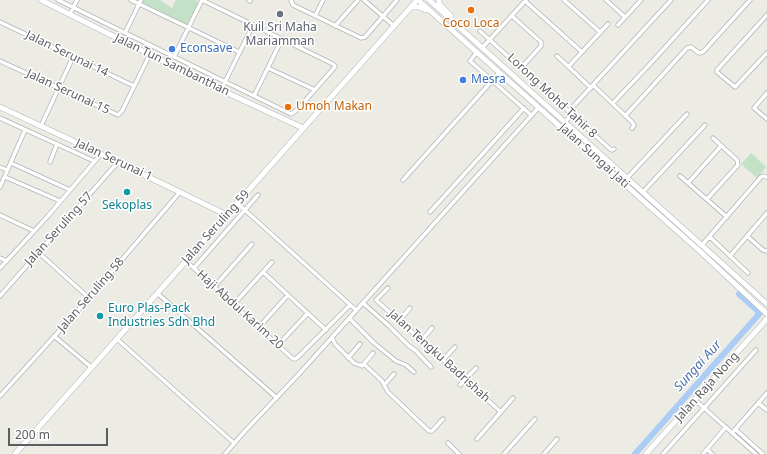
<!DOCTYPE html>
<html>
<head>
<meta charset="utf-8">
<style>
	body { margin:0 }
	#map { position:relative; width:767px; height:454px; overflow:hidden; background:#ecebe4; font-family:"Noto Sans",sans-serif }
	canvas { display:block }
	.scale { position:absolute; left:8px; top:428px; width:100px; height:18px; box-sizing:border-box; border:2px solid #5c5e62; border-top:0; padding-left:5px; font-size:12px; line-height:14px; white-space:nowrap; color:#5c5e62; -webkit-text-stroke:3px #fff; paint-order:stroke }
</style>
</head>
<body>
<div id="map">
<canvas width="767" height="454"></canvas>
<div class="scale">200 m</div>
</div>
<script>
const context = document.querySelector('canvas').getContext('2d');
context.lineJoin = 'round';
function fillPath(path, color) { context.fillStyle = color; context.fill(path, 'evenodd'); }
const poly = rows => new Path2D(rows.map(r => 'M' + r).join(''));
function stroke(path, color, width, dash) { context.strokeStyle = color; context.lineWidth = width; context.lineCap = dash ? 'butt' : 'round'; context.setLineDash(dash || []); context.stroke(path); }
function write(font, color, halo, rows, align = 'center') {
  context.font = font + ' "Noto Sans",sans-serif'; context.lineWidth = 3; context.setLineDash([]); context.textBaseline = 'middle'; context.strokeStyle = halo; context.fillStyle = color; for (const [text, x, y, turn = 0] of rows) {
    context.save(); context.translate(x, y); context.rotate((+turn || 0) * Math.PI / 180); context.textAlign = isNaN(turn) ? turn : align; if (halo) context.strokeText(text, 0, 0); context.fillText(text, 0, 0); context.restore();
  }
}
const green = poly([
	[142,0,160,0,172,8,176,0,195,0,199,2,188,25,141,2],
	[751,153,766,167,757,178,741,164]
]);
const river = poly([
	[635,454,760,313,739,294]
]);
const street = poly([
	[58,0,291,114,297,110,334,68,335,66,333,64,202,0],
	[131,0,239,52],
	[249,0,250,1],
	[291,0,293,5,361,38,365,37,397,0],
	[364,0,394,26],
	[564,0,600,32],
	[606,0,625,17],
	[525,1,582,52],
	[70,14,77,0],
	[767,15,717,70,717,72,735,87,767,53],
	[315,16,323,0],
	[512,16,541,42,541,46,521,68],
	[0,22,134,86],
	[618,25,641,0],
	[335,26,358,0],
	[480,31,609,148,612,150,614,149],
	[125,33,141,0],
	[482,48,526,0],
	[477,52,470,61,531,115],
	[557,56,591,88],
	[174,57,202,0],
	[0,61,118,115,122,111,150,54],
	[569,66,608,24],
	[268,68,315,90],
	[593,85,632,122,634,125,632,128],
	[221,90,253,25],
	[767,93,754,108,767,119],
	[254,96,282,39],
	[613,103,651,63,708,0],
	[569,111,671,0],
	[626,115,687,48,691,47,699,53,703,52,750,0],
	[0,118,94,161],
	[565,122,572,114],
	[41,126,73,57],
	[50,162,57,144],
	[11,163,70,190],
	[0,167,7,170],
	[680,176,727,217],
	[5,177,60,201],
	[627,178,687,114],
	[403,180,500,72],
	[688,183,721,146],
	[0,187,25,130],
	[643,192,705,125],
	[707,199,738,165,737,160,713,138],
	[237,203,356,310],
	[430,212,524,108],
	[0,215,34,231],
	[747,236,763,250,767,251],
	[710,237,748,273],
	[702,245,761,177,763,176,766,177],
	[38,252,89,298],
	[730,256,767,213],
	[0,258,7,261],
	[186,261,292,358,295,359,298,357,350,305],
	[0,268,48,216,101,154],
	[194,268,258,195],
	[263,272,326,330],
	[214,287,252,244],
	[388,288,376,300,501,412],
	[157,293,277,398],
	[0,296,118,162],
	[363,303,388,325,408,345,416,351,431,367],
	[234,304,272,262],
	[349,318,374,343,396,361,406,365,414,372],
	[399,321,410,308],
	[259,327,288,295],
	[54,336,91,367],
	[332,338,335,344,354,363,359,365,365,365,382,381,388,392,429,431,432,431,443,419],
	[117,339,234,443],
	[421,341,432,328],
	[278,345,308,313],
	[348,358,360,344],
	[443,360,455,347],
	[362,366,373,353],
	[385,384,394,374],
	[460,385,476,368],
	[0,396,89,298,180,192],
	[695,400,756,454],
	[758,403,767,410],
	[735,429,763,454],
	[732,433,767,393],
	[477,439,513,398],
	[448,443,459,454],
	[707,449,712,454],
	[225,454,245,431,299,374,539,107],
	[504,454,535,419],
	[544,454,557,439],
	[663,454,756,350],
	[703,454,726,427]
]);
const secondary = poly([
	[41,0,221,90,303,128],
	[418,0,703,254,767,314],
	[429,0,767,304],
	[439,0,439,4,451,16],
	[409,9,412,7,419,7,426,10],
	[0,107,101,154,227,215],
	[15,454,417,0],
	[646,454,767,319]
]);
const markers = [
	[471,10,4,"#e8710a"],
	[280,14,4,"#6b7280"],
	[172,49,4,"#3f7fe0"],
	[463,80,4,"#3f7fe0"],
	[288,107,4,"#e8710a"],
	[127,192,4,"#0f9aa8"],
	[100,316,4,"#0f9aa8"]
];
const foodNames = [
	["Coco Loca",471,24],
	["Umoh Makan",296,107,"left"]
];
const worshipNames = [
	["Kuil Sri Maha",280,28],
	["Mariamman",280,42]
];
const shopNames = [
	["Econsave",180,49],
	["Mesra",471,80]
];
const streetNames = [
	["Jalan Serunai 14",67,54,26],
	["Jalan Tun Sambanthan",172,65,26],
	["Jalan Serunai 15",68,92,25],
	["Lorong Mohd Tahir 8",552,96,43],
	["Jalan Sungai Jati",594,156,42],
	["Jalan Serunai 1",114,160,25],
	["Jalan Seruling 59",216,227,-48],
	["Jalan Seruling 57",59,229,-48],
	["Jalan Seruling 58",91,295,-49],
	["Haji Abdul Karim 20",240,310,42],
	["Jalan Tengku Badrishah",439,356,42],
	["Jalan Raja Nong",707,387,-48]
];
const cultureNames = [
	["Sekoplas",127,206],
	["Euro Plas-Pack",108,309,"left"],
	["Industries Sdn Bhd",108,323,"left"]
];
const waterNames = [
	["Sungai Aur",698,366,-48]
];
fillPath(green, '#c3e1c6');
stroke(river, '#abcdf5', 6);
stroke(street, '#b1b3b7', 5);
stroke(secondary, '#b3b5b9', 6);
stroke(street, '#fff', 3.5);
stroke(secondary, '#fff', 5);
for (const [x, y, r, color] of markers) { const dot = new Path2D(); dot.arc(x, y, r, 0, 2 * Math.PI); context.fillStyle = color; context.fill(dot); stroke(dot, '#fff', 1.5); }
write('12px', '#c56008', '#fff', foodNames);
write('12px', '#5b616d', '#fff', worshipNames);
write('12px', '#366cbe', '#fff', shopNames, 'left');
write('12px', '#5c5e62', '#fff', streetNames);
write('12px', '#0d838f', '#fff', cultureNames);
write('italic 13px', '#4e73ad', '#fff', waterNames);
</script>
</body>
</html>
